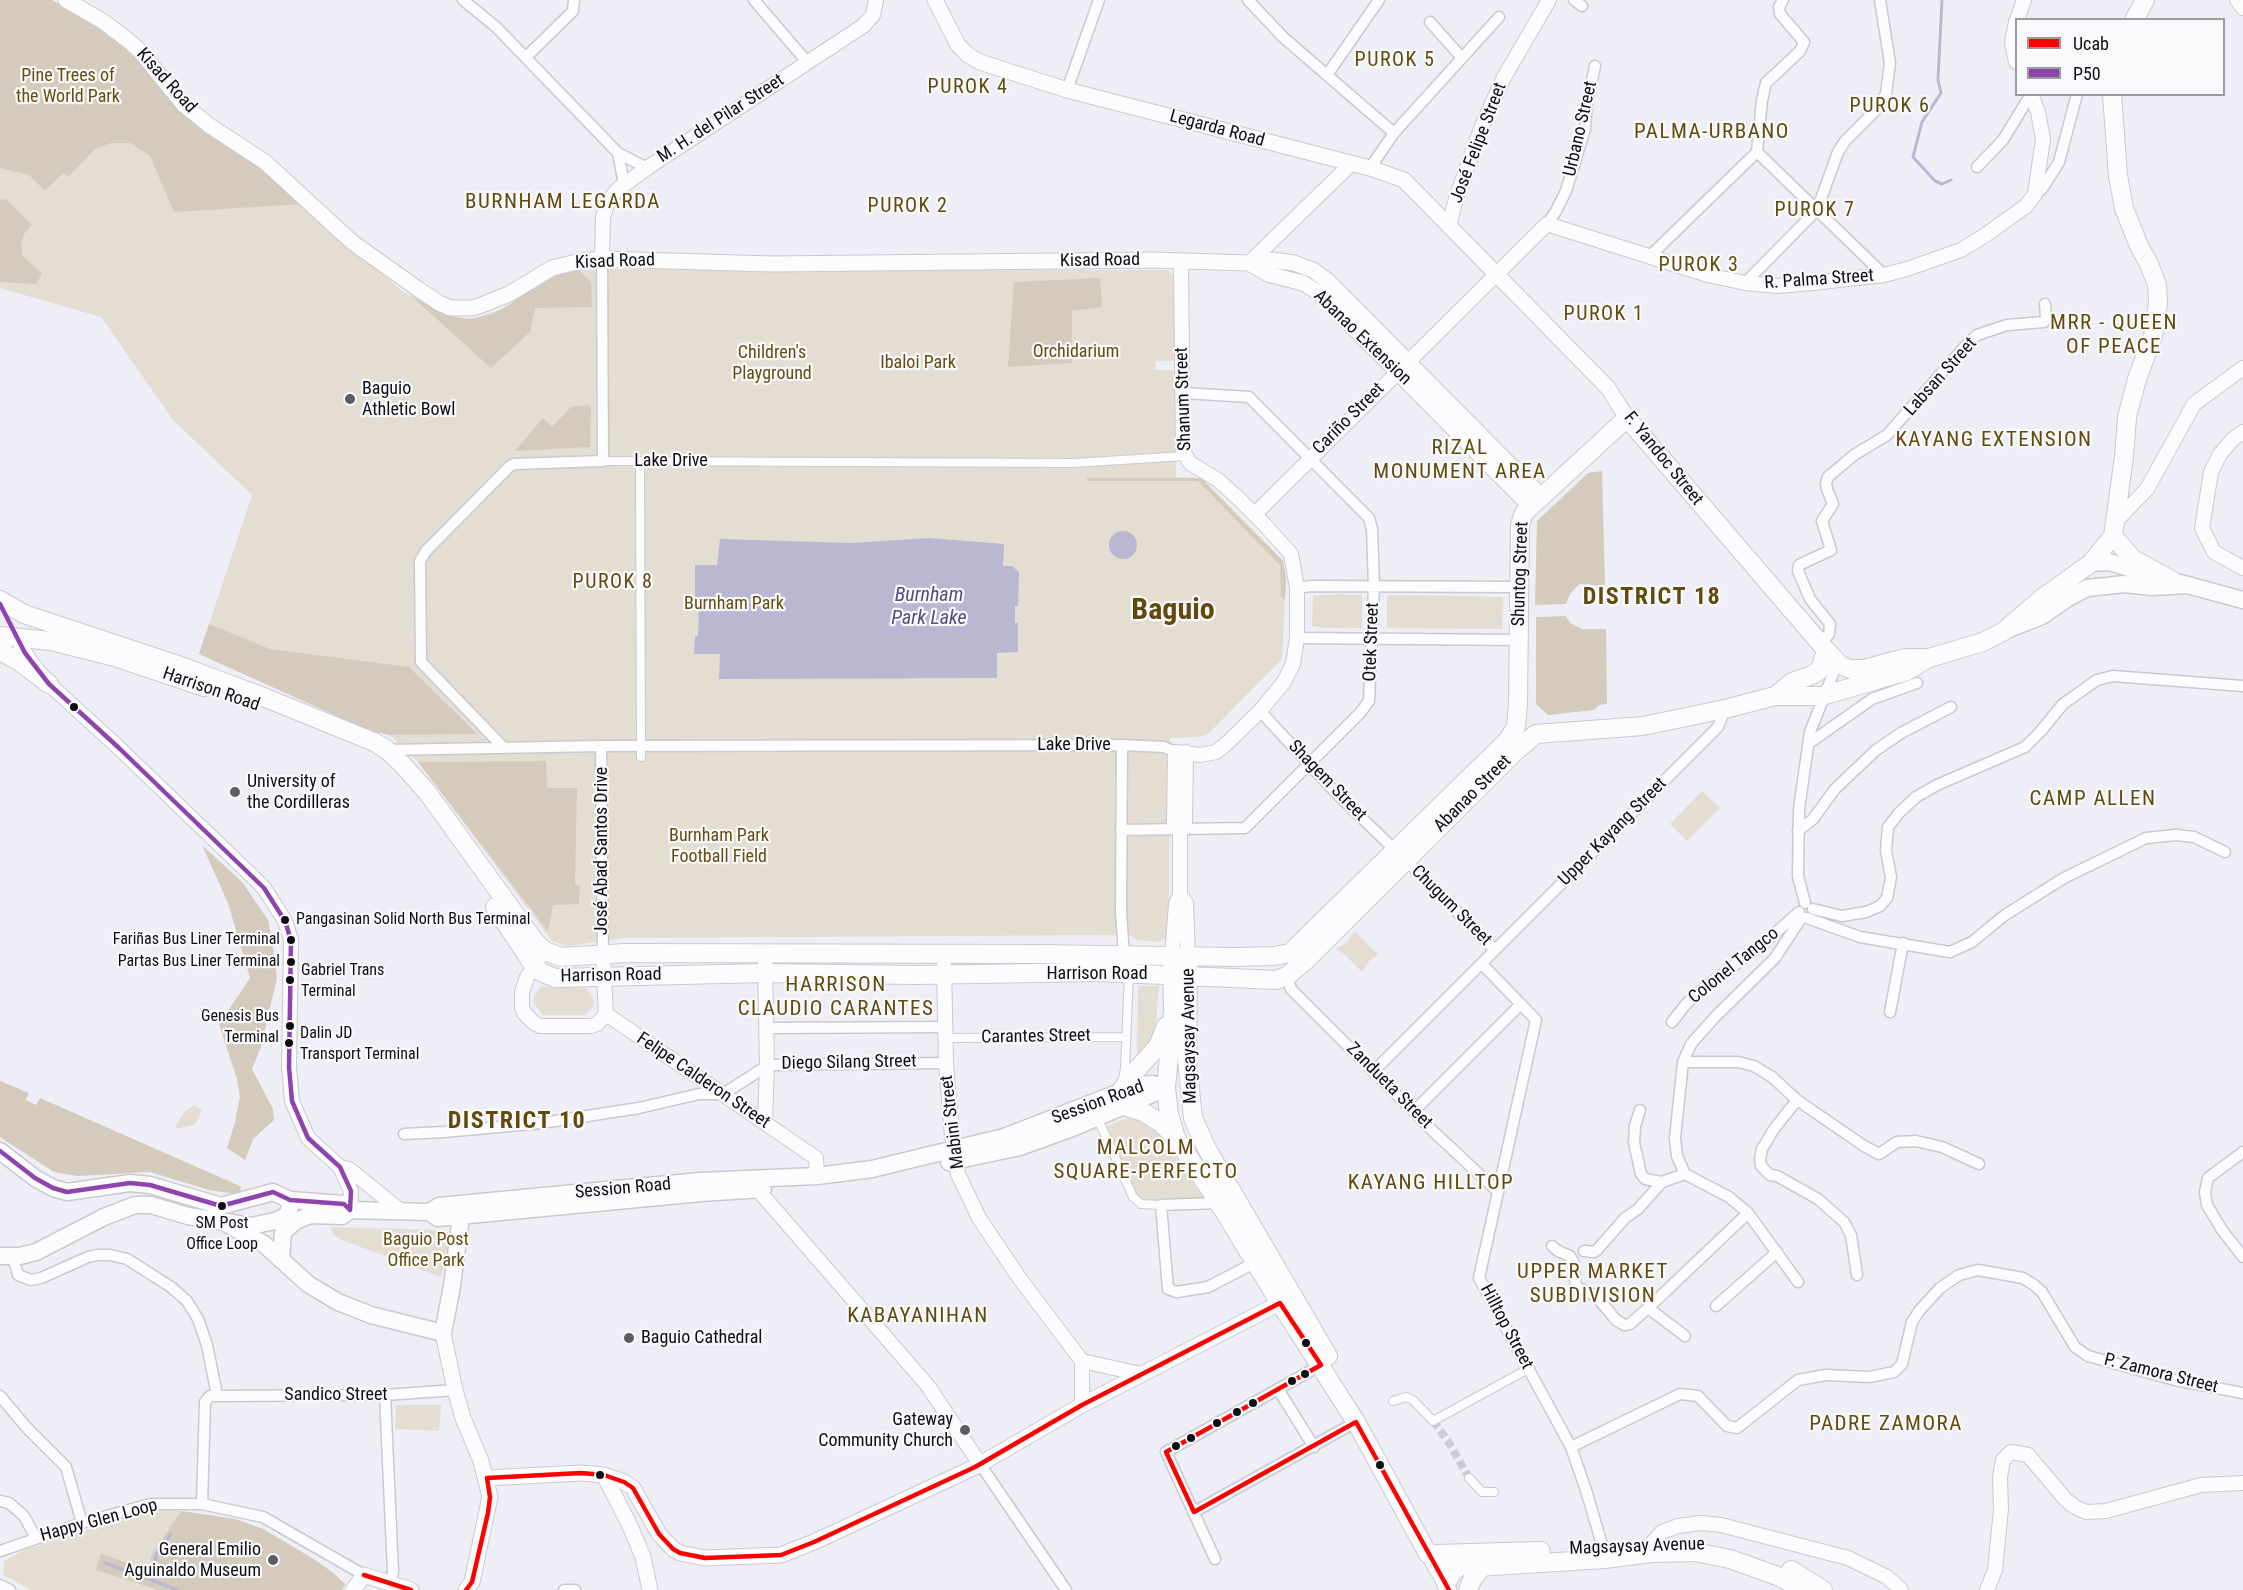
<!DOCTYPE html>
<html>
<head>
<meta charset="utf-8">
<style>
	body { margin:0 }
	#map { position:relative; width:2243px; height:1590px; overflow:hidden; background:#eeeef7; font-family:"Roboto Condensed",sans-serif }
	canvas { display:block }
	.legend { position:absolute; left:2015px; top:18px; width:210px; height:78px; box-sizing:border-box; background:#f9f9fc; border:2px solid #9b9b9f; margin:0; padding:8px 10px; list-style:none; font-size:18px; color:#0e0d13 }
	.legend li { display:flex; align-items:center; gap:12px; height:30px }
	.legend b { width:30px; border:2px solid #9b9b9f }
</style>
</head>
<body>
<div id="map">
<canvas width="2243" height="1590"></canvas>
<ul class="legend">
<li><b style="height:8px;background:#f00"></b>Ucab</li>
<li><b style="height:8px;background:#8e44ad"></b>P50</li>
</ul>
</div>
<script>
const context = document.querySelector('canvas').getContext('2d');
context.lineJoin = 'round';
function fillPath(path, color) { context.fillStyle = color; context.fill(path, 'evenodd'); }
const poly = rows => new Path2D(rows.map(r => 'M' + r).join(''));
function stroke(path, color, width, dash) { context.strokeStyle = color; context.lineWidth = width; context.lineCap = dash ? 'butt' : 'round'; context.setLineDash(dash || []); context.stroke(path); }
function write(font, color, halo, rows, align = 'center') {
  context.font = font + ' "Roboto Condensed",sans-serif'; context.lineWidth = 4.5; context.setLineDash([]); context.textBaseline = 'middle'; context.strokeStyle = halo; context.fillStyle = color; for (const [text, x, y, turn = 0] of rows) {
    context.save(); context.translate(x, y); context.rotate((+turn || 0) * Math.PI / 180); context.textAlign = isNaN(turn) ? turn : align; if (halo) context.strokeText(text, 0, 0); context.fillText(text, 0, 0); context.restore();
  }
}
const green = poly([
	[0,0,52,0,302,204,402,291,448,316,458,319,470,319,501,310,527,291,575,267,620,269,1168,270,1175,278,1176,361,1156,361,1155,364,1156,370,1176,370,1176,477,1201,478,1283,561,1286,578,1282,659,1208,734,1198,737,1170,738,1169,935,1159,942,1137,940,1131,936,1110,935,623,938,568,946,552,941,418,762,390,735,370,731,199,654,252,495,173,420,101,317,0,288],
	[1337,594,1362,595,1362,628,1323,628,1312,626,1313,596],
	[1387,595,1503,597,1502,629,1387,628],
	[1702,791,1720,808,1687,841,1670,824],
	[1355,931,1372,949,1379,954,1369,961,1362,972,1344,954,1336,949,1347,942],
	[1138,986,1159,986,1155,1034,1142,1054,1137,1052],
	[541,987,586,988,594,1000,593,1007,585,1015,543,1015,533,1002,536,993],
	[194,1105,202,1110,195,1125,174,1129,185,1111],
	[1132,1116,1159,1132,1206,1202,1141,1204,1102,1128],
	[329,1227,442,1230,447,1232,451,1239,441,1277,342,1240,334,1235],
	[396,1405,441,1405,439,1431,395,1429],
	[168,1509,235,1519,263,1529,317,1561,333,1573,345,1584,342,1590,32,1590,3,1575,4,1561,22,1551,117,1520]
]);
const forest = poly([
	[0,0,52,0,113,36,302,204,174,212,150,156,130,143,111,143,95,149,68,177,63,173,45,191,29,175,0,168],
	[6,199,32,225,24,234,21,244,22,255,42,274,36,284,0,282,0,200],
	[575,267,591,282,592,307,535,308,530,332,491,368,409,294,448,316,470,319,490,315,511,304,527,290,550,275],
	[1100,278,1102,307,1072,311,1072,363,1008,367,1014,282],
	[586,405,591,406,590,447,515,451,543,418,552,427,571,407],
	[1602,471,1605,586,1579,584,1570,594,1566,604,1535,605,1537,521,1588,473],
	[1087,478,1201,478,1283,561,1286,578,1285,600,1281,597,1280,565,1198,481,1087,481],
	[1566,616,1570,623,1582,629,1606,629,1607,704,1599,705,1594,710,1548,715,1536,704,1536,617],
	[209,624,270,649,409,667,477,734,390,735,370,731,199,654],
	[546,761,547,788,577,788,575,885,580,886,579,904,553,905,548,931,418,762],
	[202,845,242,882,268,920,272,940,277,978,261,1047,252,1069,273,1109,274,1120,253,1139,245,1160,227,1148,237,1116,235,1120,240,1097,237,1079,219,1024,250,978,228,903],
	[0,1081,29,1093,26,1100,36,1105,40,1098,240,1186,241,1190,236,1194,209,1190,150,1172,77,1176,54,1172,0,1137],
	[181,1511,235,1519,263,1529,317,1561,333,1573,345,1584,342,1590,159,1590,96,1570,101,1553,151,1572,151,1556]
]);
const water = poly([
	'1109 545a14 14 0 1 1 28 0a14 14 0 1 1-28 0Z',
	[929,538,1004,544,1003,566,1012,566,1019,572,1018,606,1015,606,1015,623,1018,623,1018,652,997,653,997,678,719,679,720,654,694,654,695,636,698,636,699,602,695,602,695,565,717,565,720,539,851,543]
]);
const stream = poly([
	[1942,0,1938,80,1941,93,1922,122,1913,157,1935,181,1942,184,1951,180],
	[105,1563,178,1590],
	[153,1580,156,1555,171,1534]
]);
const pedestrianTunnel = poly([
	[1433,1421,1448,1441,1469,1478]
]);
const pedestrian = poly([
	[603,461,1074,463,1184,456],
	[640,461,641,757],
	[946,1038,1126,1037],
	[1123,1080,1125,1068,1129,973],
	[1097,1117,1133,1197,1141,1204,1161,1205],
	[1393,1401,1406,1397,1413,1400,1433,1421,1528,1369],
	[1469,1478,1482,1492,1494,1492]
]);
const minor = poly([
	[463,0,496,27,618,153,647,168],
	[754,0,808,63],
	[1248,0,1284,38,1394,133],
	[1574,0,1582,6],
	[526,57,573,11,574,0],
	[1462,58,1499,17],
	[1327,75,1379,0],
	[1067,90,1099,0],
	[1757,152,1884,275],
	[618,153,624,184],
	[1977,167,2003,140,2031,94],
	[1370,168,1394,133,1462,58,1430,22],
	[2035,194,2042,189,2059,162,2077,94],
	[1547,224,1556,211,1566,191,1585,129,1587,104,1595,66],
	[1650,256,1757,152,1762,100,1766,83,1800,51,1804,42,1780,14,1779,7,1783,0],
	[1745,283,1817,210,1838,152,1845,141,1878,108,1886,94,1890,63,1880,0],
	[1297,588,1311,586,1518,587],
	[1297,638,1519,640],
	[1820,643,1829,634,1830,624,1810,599,1798,571,1799,565,1831,550,1822,521,1833,504,1827,489,1826,483,1828,477,1854,455,1887,435,1968,343,1977,335,2007,325,2044,322,2046,317,2045,304],
	[1260,711,1339,796,1395,850],
	[1808,744,1872,699,1917,683],
	[1122,745,1121,912,1124,955],
	[601,746,603,956],
	[504,748,421,662,420,561,426,551,510,466,514,464,603,461,602,259],
	[387,750,601,746,1122,745,1164,747,1175,752],
	[1121,830,1245,828,1360,713,1369,701,1374,586,1372,529,1369,518,1249,397,1183,393],
	[1798,831,1813,819,1835,789,1876,750,1901,733,1951,707],
	[1407,861,1495,950],
	[1805,903,1798,876,1799,809,1810,732,1833,674,1834,659],
	[1813,909,1842,916,1866,912,1880,906,1887,898,1891,877,1886,851,1888,827,1899,813,1916,797,1937,785,2025,747,2040,732,2063,704,2097,680,2113,676,2243,686],
	[1807,918,1860,937,1950,952,1972,942,2005,915,2064,878,2146,838,2176,835,2194,837,2225,852],
	[1482,964,1536,1020,1479,1278,1571,1447,1586,1490,1603,1548,1605,1559],
	[1287,976,1291,989,1435,1133,1494,1188,1499,1190],
	[1890,1012,1903,943],
	[1672,1022,1687,1003,1708,985,1764,943,1799,912],
	[766,1028,945,1027],
	[1683,1062,1738,1062,1754,1066,1772,1077,1797,1100,1864,1146,1879,1154,1897,1142,1916,1141,1942,1147,1979,1164],
	[1373,1072,1718,727,1725,709],
	[1797,1100,1774,1129,1762,1149,1760,1159,1761,1166,1770,1175,1777,1176,1818,1199,1844,1222,1851,1235,1857,1275],
	[1640,1110,1635,1126,1634,1143,1641,1174,1645,1179,1662,1182,1685,1174],
	[1414,1111,1521,1004],
	[404,1134,444,1132,542,1123,639,1108,699,1094,723,1094,767,1066,773,1065,946,1063],
	[2243,1152,2208,1178,2205,1192,2207,1205,2222,1230,2243,1257],
	[1219,1203,1161,1205,1168,1289,1177,1292,1208,1287,1256,1262],
	[1552,1246,1558,1251,1570,1256,1573,1261,1576,1287,1596,1296,1616,1320,1624,1325,1630,1324,1648,1308,1748,1213],
	[1584,1251,1594,1252,1597,1250,1625,1218,1638,1209,1662,1182],
	[13,1257,18,1275,31,1280,41,1278,88,1257,97,1255,110,1255,127,1259,171,1287,187,1301,198,1319,207,1345,217,1395],
	[1798,1282,1748,1213,1729,1197,1685,1174,1677,1156,1675,1138,1683,1062,1691,1044,1715,1017,1775,958,1802,917],
	[1716,1306,1777,1252],
	[1648,1308,1685,1336],
	[1278,1389,1314,1447],
	[385,1395,393,1571,390,1585,393,1590],
	[0,1396,27,1428,66,1467,82,1523],
	[1571,1447,1680,1394,1698,1396,1727,1426,1737,1428,1798,1380,1826,1375,1869,1377,1894,1372,1902,1364,1912,1322,1919,1311,1940,1288,1959,1275,1978,1270,2023,1278,2034,1285,2042,1292,2075,1347,2088,1356,2175,1380,2243,1393],
	[980,1464,1066,1590],
	[0,1501,9,1503,24,1516,36,1538],
	[202,1504,205,1402,210,1396,385,1395,455,1390],
	[1194,1512,1356,1422],
	[0,1551,82,1523,150,1504,202,1504,263,1517,364,1575],
	[1215,1559,1166,1452,1321,1365],
	[0,1585,10,1590],
	[564,1590,575,1590]
]);
const tertiary = poly([
	[2237,0,2243,8],
	[2017,20,2024,0],
	[2016,22,2012,43,2016,62],
	[1449,226,1457,195,1482,126,1503,79,1549,0],
	[602,259,603,217,608,202,617,190,647,168,863,26,873,15,876,0],
	[1249,263,1351,164],
	[2243,432,2233,439,2220,454,2211,472,2202,528,2214,552,2243,568],
	[1255,514,1547,224,1708,275,1745,283,1778,286,1812,283,1884,275,1907,269,1961,250,1984,236,2026,206,2035,194,2043,139,2038,112,2031,94],
	[2117,520,2147,489,2194,404,2243,368],
	[16,637,30,661,49,684,119,748,251,875,264,888,285,921,291,940,289,1067,292,1101,308,1138,340,1167,351,1191,350,1210],
	[1180,830,1185,823,1186,752],
	[1180,895,1186,903,1188,956],
	[603,956,606,1014],
	[1172,956,1176,904,1180,895,1180,830,1174,823,1175,752,1200,755,1216,752,1225,745,1260,711,1284,682,1293,664,1297,638,1297,588,1291,554,1264,524,1237,497,1218,480,1190,463,1183,451,1181,261],
	[538,960,527,977,522,992,522,1008,525,1014,534,1023,540,1026,591,1026,597,1024,606,1014],
	[765,964,767,1066,765,1123],
	[944,965,946,1063,952,1136,958,1174,979,1218,1020,1279,1082,1361,1082,1405],
	[606,1014,816,1158,817,1176],
	[340,1167,349,1169,402,1212],
	[758,1190,928,1386,980,1464],
	[1082,1361,1141,1374],
	[1652,1543,1662,1532,1678,1526,1701,1523,1721,1525,1848,1558,1887,1577,1901,1590],
	[1987,1590,1995,1570,2001,1509,2000,1477,2003,1460,2011,1452,2028,1455,2066,1500,2075,1507,2086,1512,2106,1511,2201,1485,2243,1483]
]);
const secondary = poly([
	[66,0,104,22,130,42,140,51,184,105,210,126,265,162,352,242,418,289,439,303,450,308,471,308,479,306,509,294,552,268,581,261,602,259,772,264,1151,260,1249,263,1272,260,1294,263,1313,270,1329,282,1541,496],
	[935,0,958,45,968,55,980,62,1067,90,1370,168,1404,180,1608,388,1627,418],
	[1249,263,1268,274,1303,283,1319,293,1530,506],
	[443,1333,455,1390,463,1418,481,1461,490,1497,472,1582,466,1590],
	[604,1475,630,1526,643,1557,650,1590],
	[487,1478,581,1473,604,1475,624,1482,633,1488,659,1534,673,1549,680,1553,705,1558,781,1555,814,1542,975,1467,1082,1405,1280,1303],
	[1428,1554,1449,1590],
	[353,1590,364,1575,411,1590]
]);
const primary = poly([
	[2091,563,2109,562,2153,575],
	[2180,583,2243,600],
	[2009,629,2042,616,2068,598,2087,588,2125,584,2151,587,2189,585],
	[0,1151,35,1178,53,1188,67,1192,130,1183,150,1185,221,1206,273,1192,290,1200,344,1204,350,1210],
	[949,1162,1020,1147,1075,1127,1166,1088],
	[350,1210,429,1212,439,1206,700,1181,817,1176,872,1169,1004,1137,1138,1085,1152,1084,1166,1088],
	[429,1212,438,1218,701,1193,763,1189],
	[223,1222,264,1244,308,1284,338,1302,371,1315,443,1333,452,1286,461,1216],
	[0,1256,20,1256,36,1252,104,1217,135,1205,151,1205,188,1216,251,1226,275,1221,286,1216,289,1212,290,1200],
	[281,1260,283,1232,296,1221,310,1215,342,1216,350,1210]
]);
const trunk = poly([
	[2134,20,2145,0],
	[2113,536,2133,559,2173,581],
	[0,600,24,614,178,665,266,698,374,742,387,750,402,764,427,792,536,943,545,951,561,957,625,953,1038,954,1235,957,1274,956,1290,953,1508,740,1516,727,1518,704,1520,525,1524,513,1627,418,1826,650,1840,665,1850,669,1864,669,1905,658,1929,658,1983,642,2004,631,2041,599,2091,563,2113,536,2124,457,2127,417,2137,379,2153,336,2158,303,2157,285,2149,264,2139,246,2124,208,2118,176,2112,94],
	[0,636,51,641,115,657,204,687],
	[0,651,20,662,49,684],
	[1775,696,1792,682,1812,675,1820,670,1826,650],
	[495,907,534,966,541,972,555,978,764,973,916,975,1097,972,1276,980,1287,976,1305,961,1517,750,1536,734,1643,726,1725,709,1775,696,1822,696,1907,671,1929,658],
	[1172,963,1173,1010,1166,1088,1169,1114,1176,1138,1219,1203,1280,1303,1356,1422,1428,1554,1452,1564,1477,1567,1605,1559,1651,1553,1695,1552,1730,1559,1780,1577,1802,1590],
	[1188,963,1187,1060,1193,1118,1207,1149,1328,1356],
	[1121,1091,1132,1075,1158,1046,1166,1026],
	[1123,1106,1143,1112,1161,1123,1174,1136],
	[1436,1554,1541,1551],
	[1791,1570,1823,1590],
	[1446,1584,1453,1571,1466,1562],
	[1468,1590,1472,1580,1483,1566]
]);
const bus1 = poly([
	[364,1575,411,1590],
	[466,1590,472,1582,488,1513,490,1497,487,1478,581,1473,604,1475,624,1482,633,1488,659,1534,673,1549,680,1553,705,1558,781,1555,814,1542,975,1467,1082,1405,1280,1303,1321,1365,1166,1452,1194,1512,1356,1422,1449,1590]
]);
const bus2 = poly([
	[0,604,25,653,49,684,119,748,264,888,285,921,291,940,289,1067,292,1101,308,1138,340,1167,351,1191,350,1210],
	[0,1151,35,1178,53,1188,67,1192,130,1183,150,1185,221,1206,273,1192,290,1200,344,1204,350,1210]
]);
const markers = [
	[350,399,6,"#5c5c63"],
	[74,707,5,"#0e0d13"],
	[235,792,6,"#5c5c63"],
	[285,920,5,"#0e0d13"],
	[291,940,5,"#0e0d13"],
	[291,962,5,"#0e0d13"],
	[290,980,5,"#0e0d13"],
	[290,1026,5,"#0e0d13"],
	[289,1043,5,"#0e0d13"],
	[222,1206,5,"#0e0d13"],
	[629,1338,6,"#5c5c63"],
	[1306,1343,5,"#0e0d13"],
	[1305,1374,5,"#0e0d13"],
	[1292,1381,5,"#0e0d13"],
	[1253,1403,5,"#0e0d13"],
	[1237,1412,5,"#0e0d13"],
	[1217,1423,5,"#0e0d13"],
	[965,1430,6,"#5c5c63"],
	[1191,1438,5,"#0e0d13"],
	[1176,1446,5,"#0e0d13"],
	[1380,1465,5,"#0e0d13"],
	[600,1475,5,"#0e0d13"],
	[273,1560,6,"#5c5c63"]
];
const busNames = [
	["Pangasinan Solid North Bus Terminal",296,920],
	["Fariñas Bus Liner Terminal",280,940,"right"],
	["Partas Bus Liner Terminal",280,962,"right"],
	["Gabriel Trans",301,971],
	["Terminal",301,992],
	["Genesis Bus",279,1017,"right"],
	["Terminal",279,1038,"right"],
	["Dalin JD",300,1034],
	["Transport Terminal",300,1055],
	["SM Post",222,1224,"center"],
	["Office Loop",222,1245,"center"]
];
const parkNames = [
	["Pine Trees of",68,76],
	["the World Park",68,97],
	["Orchidarium",1076,352],
	["Children's",772,353],
	["Playground",772,374],
	["Ibaloi Park",918,363],
	["Burnham Park",734,604],
	["Burnham Park",719,836],
	["Football Field",719,857],
	["Baguio Post",426,1240],
	["Office Park",426,1261]
];
const streetNames = [
	["Kisad Road",166,81,48],
	["M. H. del Pilar Street",721,119,-33],
	["Legarda Road",1217,129,15],
	["Urbano Street",1581,129,-77],
	["José Felipe Street",1479,143,-69],
	["Kisad Road",1100,261,-1],
	["Kisad Road",615,262,-2],
	["R. Palma Street",1819,280,-4],
	["Abanao Extension",1362,338,44],
	["Labsan Street",1941,377,-48],
	["Shanum Street",1184,399,-92],
	["Cariño Street",1349,419,-45],
	["F. Yandoc Street",1663,459,51],
	["Lake Drive",671,461],
	["Shuntog Street",1521,574,-88],
	["Otek Street",1372,642,-88],
	["Harrison Road",211,690,19],
	["Lake Drive",1074,745],
	["Shagem Street",1327,781,46],
	["Abanao Street",1473,794,-45],
	["Upper Kayang Street",1613,832,-45],
	["José Abad Santos Drive",602,851,-90],
	["Chugum Street",1451,906,45],
	["Colonel Tangco",1734,966,-39],
	["Harrison Road",1097,974],
	["Harrison Road",611,976,-1],
	["Magsaysay Avenue",1190,1036,-91],
	["Carantes Street",1036,1037,-1],
	["Diego Silang Street",849,1063,-1],
	["Felipe Calderon Street",703,1081,34],
	["Zandueta Street",1389,1086,45],
	["Session Road",1098,1103,-20],
	["Mabini Street",953,1122,-97],
	["Session Road",623,1189,-5],
	["Hilltop Street",1506,1327,62],
	["P. Zamora Street",2161,1374,14],
	["Sandico Street",336,1395],
	["Happy Glen Loop",99,1521,-15],
	["Magsaysay Avenue",1637,1547,-2]
];
const poiNames = [
	["Baguio",362,389],
	["Athletic Bowl",362,410],
	["University of",247,782],
	["the Cordilleras",247,803],
	["Baguio Cathedral",641,1338],
	["Gateway",953,1420,"right"],
	["Community Church",953,1441,"right"],
	["General Emilio",261,1550,"right"],
	["Aguinaldo Museum",261,1571,"right"]
];
const neighbourhoodNames = [
	["PUROK 5",1395,61],
	["PUROK 4",968,88],
	["PUROK 6",1890,107],
	["PUROK 2",908,207],
	["PUROK 7",1815,211],
	["PUROK 3",1699,266],
	["PUROK 1",1604,315],
	["PUROK 8",613,583]
];
const waterNames = [
	["Burnham",929,596],
	["Park Lake",929,619]
];
const quarterNames = [
	["PALMA-URBANO",1712,133],
	["BURNHAM LEGARDA",563,203],
	["MRR - QUEEN",2114,324],
	["OF PEACE",2114,348],
	["KAYANG EXTENSION",1994,441],
	["RIZAL",1460,449],
	["MONUMENT AREA",1460,473],
	["CAMP ALLEN",2093,800],
	["HARRISON",836,986],
	["CLAUDIO CARANTES",836,1010],
	["MALCOLM",1146,1149],
	["SQUARE-PERFECTO",1146,1173],
	["KAYANG HILLTOP",1431,1184],
	["UPPER MARKET",1593,1273],
	["SUBDIVISION",1593,1297],
	["KABAYANIHAN",918,1317],
	["PADRE ZAMORA",1886,1425]
];
const districtNames = [
	["DISTRICT 18",1652,598],
	["DISTRICT 10",517,1122]
];
const townNames = [
	["Baguio",1173,611]
];
fillPath(green, '#e4ddd2');
fillPath(forest, '#d4cbbc');
fillPath(water, '#bab7d3');
stroke(stream, '#bab7d3', 3);
stroke(pedestrianTunnel, '#ccccd5', 8, [8, 4]);
stroke(pedestrian, '#c9c9d0', 10);
stroke(minor, '#c9c9d0', 13);
stroke(tertiary, '#c9c9d0', 16);
stroke(secondary, '#c9c9d0', 17);
stroke(primary, '#c9c9d0', 19);
stroke(trunk, '#c9c9d0', 20);
stroke(pedestrian, '#fcfcfe', 8);
stroke(minor, '#fcfcfe', 10);
stroke(tertiary, '#fcfcfe', 14);
stroke(secondary, '#fcfcfe', 15);
stroke(primary, '#fcfcfe', 16);
stroke(trunk, '#fcfcfe', 18);
stroke(bus1, '#f00', 4.5);
stroke(bus2, '#8e44ad', 4.5);
for (const [x, y, r, color] of markers) { const dot = new Path2D(); dot.arc(x, y, r, 0, 2 * Math.PI); context.fillStyle = color; context.fill(dot); stroke(dot, '#f9f9fc', 2); }
write('16px', '#0e0d13', '#f9f9fc', busNames, 'left');
write('18px', '#644d0e', '#f9f9fc', parkNames);
write('18px', '#0e0d13', '#f9f9fc', streetNames);
write('18px', '#0e0d13', '#f9f9fc', poiNames, 'left');
context.letterSpacing = '1.5px';
write('20px', '#614a0d', '#f9f9fc', neighbourhoodNames);
context.letterSpacing = '0px';
write('italic 20px', '#534c7f', '#f9f9fc', waterNames);
context.letterSpacing = '1.5px';
write('21px', '#614a0d', '#f9f9fc', quarterNames);
context.letterSpacing = '0px';
context.letterSpacing = '1.5px';
write('bold 24px', '#614a0d', '#f9f9fc', districtNames);
context.letterSpacing = '0px';
write('bold 30px', '#614a0d', '#f9f9fc', townNames);
</script>
</body>
</html>
